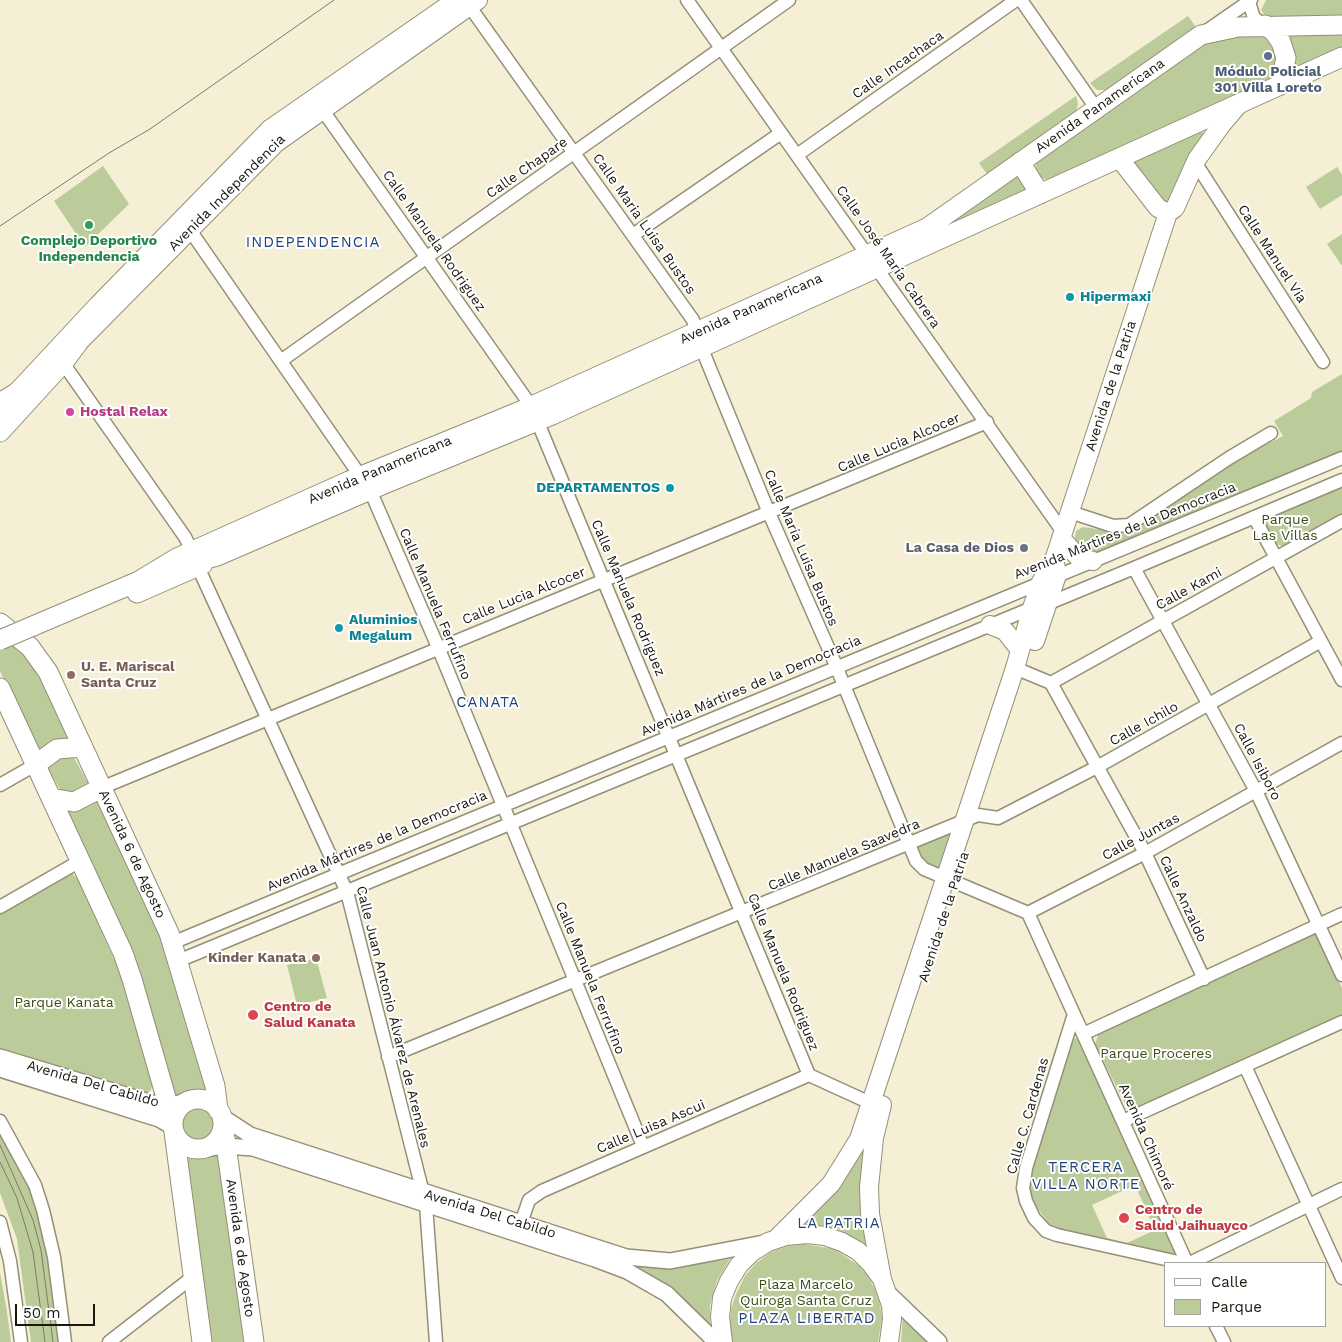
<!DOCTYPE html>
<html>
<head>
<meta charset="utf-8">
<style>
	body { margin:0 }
	#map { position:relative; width:1342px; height:1342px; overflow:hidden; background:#f4efd5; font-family:"Work Sans",sans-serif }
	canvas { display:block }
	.legend { position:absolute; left:1164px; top:1262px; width:162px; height:65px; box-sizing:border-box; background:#fff; border:1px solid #a3a39f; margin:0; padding:6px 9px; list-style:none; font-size:15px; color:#19180e }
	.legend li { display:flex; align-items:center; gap:10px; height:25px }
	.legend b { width:25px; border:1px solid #a3a39f }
	.scale { position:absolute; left:15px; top:1304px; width:80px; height:22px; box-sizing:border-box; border:2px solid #19180e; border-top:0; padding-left:6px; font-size:15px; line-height:18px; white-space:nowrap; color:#19180e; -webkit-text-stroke:4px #fff; paint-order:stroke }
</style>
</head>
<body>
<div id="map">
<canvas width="1342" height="1342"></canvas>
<ul class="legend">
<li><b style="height:6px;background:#fff"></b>Calle</li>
<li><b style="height:14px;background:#bccb9a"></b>Parque</li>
</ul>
<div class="scale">50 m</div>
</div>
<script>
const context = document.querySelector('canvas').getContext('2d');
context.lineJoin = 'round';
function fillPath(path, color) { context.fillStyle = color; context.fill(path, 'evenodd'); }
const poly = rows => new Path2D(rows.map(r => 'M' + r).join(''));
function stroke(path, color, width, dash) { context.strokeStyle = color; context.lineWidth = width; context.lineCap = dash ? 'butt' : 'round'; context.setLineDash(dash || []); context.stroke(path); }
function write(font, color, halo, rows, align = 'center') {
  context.font = font + ' "Work Sans",sans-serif'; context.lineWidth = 4; context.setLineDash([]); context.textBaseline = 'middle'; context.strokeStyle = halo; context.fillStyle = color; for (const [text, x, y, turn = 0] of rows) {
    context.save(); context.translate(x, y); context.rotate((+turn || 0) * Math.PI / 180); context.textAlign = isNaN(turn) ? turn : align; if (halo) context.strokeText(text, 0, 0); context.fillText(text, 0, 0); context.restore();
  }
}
const green = poly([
	[1266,0,1342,0,1342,19,1266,17,1261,10],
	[1188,16,1198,30,1108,90,1097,90,1090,83],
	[1342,31,1342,49,1296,68,1294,66,1286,35],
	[1257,34,1271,41,1278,57,1276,72,1267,83,1049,180,1040,178,1035,169,1037,160,1204,44,1229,35],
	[1076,96,1078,104,1076,112,989,177,979,163],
	[1200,130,1206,136,1172,202,1163,204,1133,165,1134,161],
	[103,166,129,204,85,247,54,201],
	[1337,167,1342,175,1342,195,1320,209,1306,187],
	[1017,173,1028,192,880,258],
	[1342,234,1342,266,1327,244],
	[1342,374,1342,452,1092,555,1088,556,1074,542,1076,531,1083,527,1117,532,1133,530,1236,460,1283,436,1274,421,1311,398,1312,392],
	[1342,487,1342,516,1285,547,1273,543,1261,521],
	[0,635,26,657,41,678,71,741,40,755,0,671],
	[73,756,89,785,83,793,62,793,47,767,51,758],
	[97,797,161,937,207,1092,191,1090,175,1096,64,807],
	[955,832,943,870,930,865,921,857,917,847],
	[67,873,72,873,78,879,121,975,153,1081,153,1086,148,1094,0,1050,0,912],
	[1315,934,1319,938,1342,988,1342,1016,1136,1109,1126,1106,1095,1044,1099,1033],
	[316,958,327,998,297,1005,287,965],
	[1075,1038,1078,1039,1175,1250,1173,1255,1054,1228,1048,1223,1034,1203,1030,1189,1034,1160,1065,1059],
	[1135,1185,1155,1230,1127,1243,1107,1238,1092,1205],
	'181 1124a16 16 0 1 1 32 0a16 16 0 1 1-32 0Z',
	[0,1127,15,1152,43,1222,61,1342,31,1342,17,1239,0,1193],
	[866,1137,862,1181,870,1246,838,1229,802,1223,831,1195],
	[219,1153,245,1342,211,1342,185,1158,202,1159],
	[804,1244,834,1249,858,1265,867,1275,875,1289,880,1304,882,1318,878,1342,733,1342,730,1326,731,1309,736,1294,745,1276,756,1263,771,1252,788,1246],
	[616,1259,679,1266,730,1259,717,1281,713,1294,710,1305,710,1328],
	[0,1272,7,1312,11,1342,0,1342],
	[903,1314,931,1342,901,1342]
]);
const minor = poly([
	[465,0,693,320,702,349,769,513,834,661,909,844,916,861,924,869,1028,913,1145,853,1342,743],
	[687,0,1063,532],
	[1021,0,1096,108],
	[1249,2,1254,18,1265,25],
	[1208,30,1251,0],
	[319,105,531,406,809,1075,879,1107],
	[797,155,1016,0],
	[1195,162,1323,362],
	[185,223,370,490,438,647,643,1146],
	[633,235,781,133],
	[282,360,789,0],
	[63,363,185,537,192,551],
	[1070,512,1113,526,1129,525,1229,458,1271,433],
	[1254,517,1342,680],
	[198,567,347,892,426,1205,436,1342],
	[1134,568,1256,791,1342,975],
	[1015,668,1051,683,1145,853,1204,979],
	[1051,683,1342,521],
	[0,785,35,765],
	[101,788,987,422],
	[0,907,80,861],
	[1028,913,1187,1263],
	[172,943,1342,458],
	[178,961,1032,608,1047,604,1134,568,1342,480],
	[1074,1014,1026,1168,1023,1188,1026,1201,1034,1218,1046,1231,1057,1235,1183,1263],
	[1083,1034,1342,914],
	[388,1057,978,815,998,818,1097,767,1321,641],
	[1245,1066,1342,1278],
	[0,1121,35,1185,43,1210,54,1257,65,1342],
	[1123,1121,1342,1022],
	[0,1222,10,1261,21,1342],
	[521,1223,529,1200,542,1191,809,1075],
	[1190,1263,1342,1189],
	[1216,1326,1224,1342],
	[109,1342,194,1276]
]);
const tertiary = poly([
	[0,1057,152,1103,168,1105,186,1102],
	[0,1069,159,1119,173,1127],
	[221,1116,250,1135,626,1257,670,1261,764,1243],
	[201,1149,226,1146,253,1148,595,1259,627,1271,667,1294,716,1342],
	[887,1292,939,1342]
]);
const secondary = poly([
	[1119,158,1158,208,1168,213],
	[66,352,78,343,276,143,478,0],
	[0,418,16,393,98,305,270,129,456,0],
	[1061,538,1078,557,1093,561],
	[990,625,1005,631,1020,650],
	[1035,641,1057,575,1055,563],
	[776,1239,831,1184,859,1139,1015,668,1032,608,1041,582,1054,560,1168,213,1175,208,1197,159,1222,124,1240,103],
	[882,1279,870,1214,869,1187,874,1138,882,1105],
	[723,1342,720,1317,722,1298,729,1281,739,1265,752,1252,768,1242,786,1236,807,1234,825,1236,842,1242,858,1251,871,1264,882,1279,891,1305,892,1319,889,1342]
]);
const primary = poly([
	[1265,25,1274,32,1281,42,1286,58,1280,84],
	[1020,162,1040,194],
	[0,403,16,393],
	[0,432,63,363,78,343],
	[187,564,217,556,384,484,552,415,1342,57],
	[137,593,203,564],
	[0,623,30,647,48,672,169,933,215,1086,218,1110],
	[33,626,139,581,177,558,349,481,523,410,927,228,1201,35,1238,27,1342,25],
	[0,688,123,953,132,979,173,1122],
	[35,765,57,749,83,747],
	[51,798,74,802,101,788],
	'173 1124a25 25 0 1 1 50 0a25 25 0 1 1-50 0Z',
	[223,1124,254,1342],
	[174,1132,202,1342]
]);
const tram = poly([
	[0,226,109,153,150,129,334,0],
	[0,1145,33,1220,41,1250,53,1342],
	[0,1162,17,1198,33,1252,45,1342]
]);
const primaryBridge = poly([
	[0,640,33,626]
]);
const markers = [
	[1268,56,5,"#5c6f8a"],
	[89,225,5,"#2e9e5b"],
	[1070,297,5,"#0f9aa8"],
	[70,412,5,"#d1479c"],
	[670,488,5,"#0f9aa8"],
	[1024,548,5,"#6b7280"],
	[339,628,5,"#0f9aa8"],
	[71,675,5,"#8d6e63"],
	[316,958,5,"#8d6e63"],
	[253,1015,6,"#e0444e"],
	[1124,1218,6,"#e0444e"]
];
const streetNames = [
	["Calle Incachaca",898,65,-35],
	["Avenida Panamericana",1100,106,-35],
	["Calle Chapare",527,168,-35],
	["Avenida Independencia",227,193,-45],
	["Calle Maria Luisa Bustos",644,224,55],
	["Calle Manuela Rodriguez",434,241,55],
	["Calle Manuel Via",1272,254,57],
	["Calle José María Cabrera",888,257,55],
	["Avenida Panamericana",751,309,-24],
	["Avenida de la Patria",1111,386,-72],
	["Calle Lucia Alcocer",899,443,-23],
	["Avenida Panamericana",380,470,-23],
	["Avenida Mártires de la Democracia",1125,531,-22],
	["Calle María Luisa Bustos",801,548,67],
	["Calle Kami",1189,589,-29],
	["Calle Lucia Alcocer",524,596,-22],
	["Calle Manuela Rodriguez",628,598,67],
	["Calle Manuela Ferrufino",435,604,67],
	["Avenida Mártires de la Democracia",751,686,-23],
	["Calle Ichilo",1144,724,-29],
	["Calle Isiboro",1257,762,62],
	["Calle Juntas",1141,837,-28],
	["Avenida Mártires de la Democracia",377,841,-23],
	["Avenida 6 de Agosto",132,854,65],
	["Calle Manuela Saavedra",844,855,-23],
	["Calle Anzaldo",1183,899,65],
	["Avenida de la Patria",944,917,-72],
	["Calle Manuela Rodriguez",783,972,68],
	["Calle Manuela Ferrufino",590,978,68],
	["Calle Juan Antonio Álvarez de Arenales",393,1017,76],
	["Avenida Del Cabildo",93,1084,16],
	["Calle C. Cardenas",1028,1116,-74],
	["Calle Luisa Ascui",651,1127,-23],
	["Avenida Chimoré",1146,1137,66],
	["Avenida Del Cabildo",490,1214,17],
	["Avenida 6 de Agosto",240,1248,82]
];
const serviceNames = [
	["Módulo Policial",1268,72],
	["301 Villa Loreto",1268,88]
];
const leisureNames = [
	["Complejo Deportivo",89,241],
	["Independencia",89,257]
];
const cultureNames = [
	["Hipermaxi",1080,297],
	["DEPARTAMENTOS",660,488,"right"],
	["Aluminios",349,620],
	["Megalum",349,636]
];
const hotelNames = [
	["Hostal Relax",80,412]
];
const parkNames = [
	["Parque",1285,520],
	["Las Villas",1285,536],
	["Parque Kanata",64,1003],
	["Parque Proceres",1156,1054],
	["Plaza Marcelo",806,1285],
	["Quiroga Santa Cruz",806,1301]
];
const worshipNames = [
	["La Casa de Dios",1014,548]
];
const educationNames = [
	["U. E. Mariscal",81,667],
	["Santa Cruz",81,683],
	["Kinder Kanata",306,958,"right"]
];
const healthNames = [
	["Centro de",264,1007],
	["Salud Kanata",264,1023],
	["Centro de",1135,1210],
	["Salud Jaihuayco",1135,1226]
];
const neighbourhoodNames = [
	["INDEPENDENCIA",313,243],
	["CANATA",488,703],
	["TERCERA",1086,1168],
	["VILLA NORTE",1086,1185],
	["LA PATRIA",839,1224],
	["PLAZA LIBERTAD",807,1319]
];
fillPath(green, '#bccb9a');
stroke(minor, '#948f76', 15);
stroke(tertiary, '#948f76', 18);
stroke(secondary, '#948f76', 20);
stroke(primary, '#948f76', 21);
stroke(minor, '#fff', 12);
stroke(tertiary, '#fff', 15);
stroke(secondary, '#fff', 18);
stroke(primary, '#fff', 19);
stroke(tram, '#7d7a69', 1);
stroke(primaryBridge, '#948f76', 21, []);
stroke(primaryBridge, '#fff', 19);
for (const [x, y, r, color] of markers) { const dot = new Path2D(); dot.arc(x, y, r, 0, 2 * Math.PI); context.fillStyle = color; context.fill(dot); stroke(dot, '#fff', 2); }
write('14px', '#19180e', '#fff', streetNames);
write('bold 14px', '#4e5e75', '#fff', serviceNames);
write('bold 14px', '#27864d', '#fff', leisureNames);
write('bold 14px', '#0d838f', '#fff', cultureNames, 'left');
write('bold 14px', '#b23c85', '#fff', hotelNames, 'left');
write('14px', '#404e16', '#fff', parkNames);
write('bold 14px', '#5b616d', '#fff', worshipNames, 'right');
write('bold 14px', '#785e54', '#fff', educationNames, 'left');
write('bold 14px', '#be3a42', '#fff', healthNames, 'left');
context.letterSpacing = '1px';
write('15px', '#214379', '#fff', neighbourhoodNames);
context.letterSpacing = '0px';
</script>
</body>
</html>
